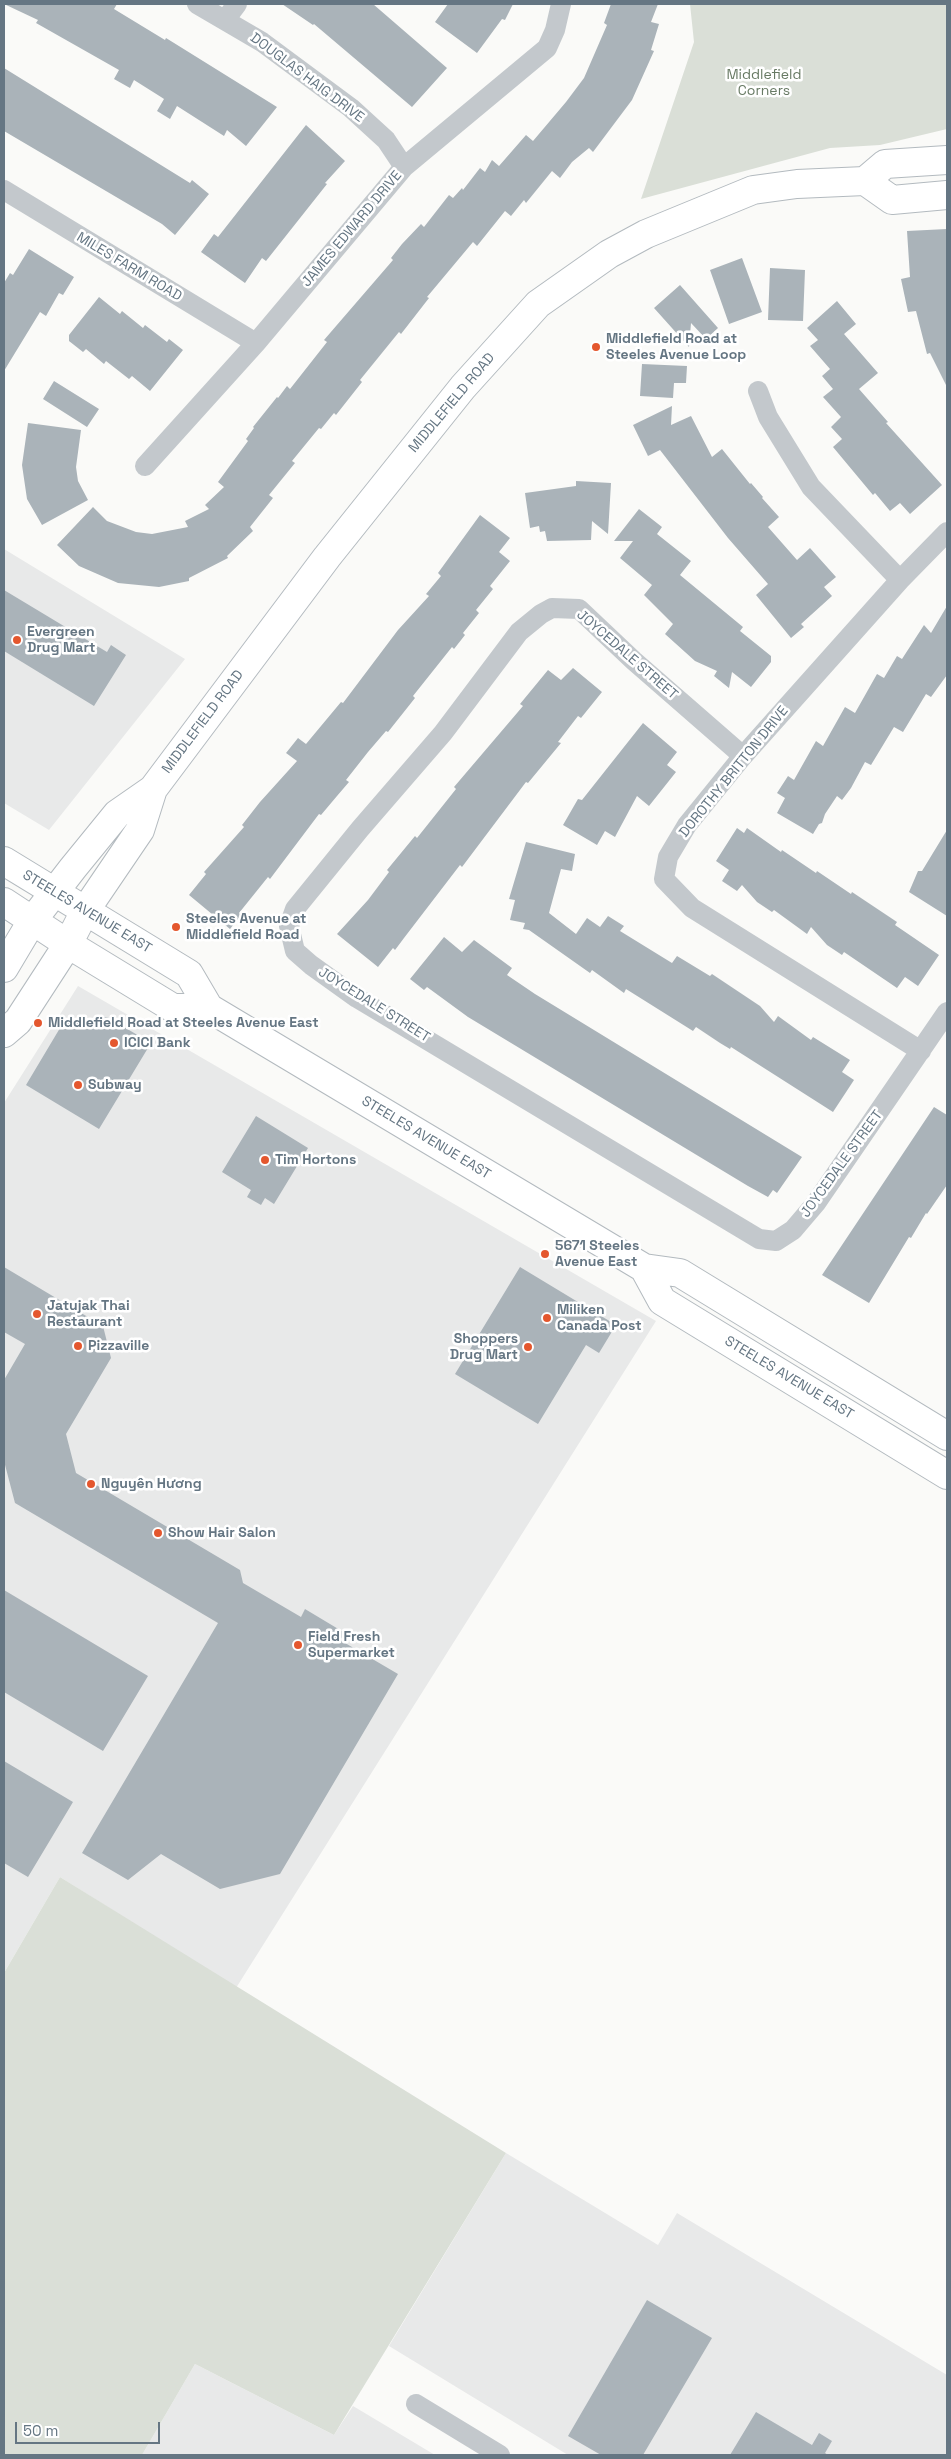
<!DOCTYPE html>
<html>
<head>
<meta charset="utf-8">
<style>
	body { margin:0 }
	#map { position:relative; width:951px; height:2459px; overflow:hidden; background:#fafaf8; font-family:"Space Grotesk",sans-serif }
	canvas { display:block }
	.frame { position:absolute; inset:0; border:5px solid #657683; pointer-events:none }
	.scale { position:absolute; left:15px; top:2422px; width:145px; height:22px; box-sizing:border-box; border:2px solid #657683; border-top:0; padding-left:6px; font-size:15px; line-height:18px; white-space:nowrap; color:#657683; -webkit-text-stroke:4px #fff; paint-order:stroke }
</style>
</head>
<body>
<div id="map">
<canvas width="951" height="2459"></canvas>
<div class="frame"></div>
<div class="scale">50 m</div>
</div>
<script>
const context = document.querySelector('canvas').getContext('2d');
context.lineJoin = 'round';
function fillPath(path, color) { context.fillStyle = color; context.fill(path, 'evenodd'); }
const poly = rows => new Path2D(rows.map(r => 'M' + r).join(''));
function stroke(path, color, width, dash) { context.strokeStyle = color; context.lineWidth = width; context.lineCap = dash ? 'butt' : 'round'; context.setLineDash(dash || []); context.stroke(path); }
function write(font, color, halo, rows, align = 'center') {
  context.font = font + ' "Space Grotesk",sans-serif'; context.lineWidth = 5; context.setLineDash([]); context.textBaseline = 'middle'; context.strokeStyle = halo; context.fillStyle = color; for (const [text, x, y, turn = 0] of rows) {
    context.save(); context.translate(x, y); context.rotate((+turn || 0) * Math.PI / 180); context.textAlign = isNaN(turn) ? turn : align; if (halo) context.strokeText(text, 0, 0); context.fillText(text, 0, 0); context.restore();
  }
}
const built = poly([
	[4,549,185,659,49,830,4,803],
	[78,986,656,1321,236,1988,60,1877,4,1973,4,1103],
	[506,2153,658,2245,677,2213,947,2375,947,2455,568,2455,389,2346],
	[195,2364,334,2435,353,2406,435,2455,142,2455]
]);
const green = poly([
	[690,4,947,4,947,129,880,145,830,148,641,199,694,42],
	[60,1877,506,2153,334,2435,195,2364,142,2455,4,2455,4,1973]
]);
const building = poly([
	[4,4,117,4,114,9,165,40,166,38,277,107,246,146,227,130,224,136,177,106,170,119,157,111,164,99,161,97,134,80,130,88,114,79,119,70,36,23,38,20],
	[282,4,373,4,447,68,412,107,314,24,313,25],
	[448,4,513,4,505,20,502,19,477,53,435,22],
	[611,4,658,4,651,22,659,24,651,50,654,51,632,100,593,152,589,148,572,162,560,178,552,171,526,203,524,200,511,216,505,211,477,246,473,242,427,297,429,298,401,334,399,332,360,380,362,382,336,415,334,413,321,429,319,428,292,461,295,463,269,495,273,498,250,527,253,531,227,556,228,558,189,578,189,581,159,587,118,583,79,566,57,545,93,507,107,521,136,532,152,534,188,527,185,521,209,509,205,505,224,487,218,482,248,441,246,439,254,428,253,427,277,397,278,398,287,386,290,389,327,342,324,340,393,260,391,258,402,244,421,224,424,227,449,195,453,198,462,188,463,190,480,168,485,172,492,160,499,166,526,135,533,141,566,102,584,78,607,25,604,23],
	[4,68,190,183,192,180,209,194,175,235,162,224,4,131],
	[306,125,345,161,325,183,327,184,266,261,262,258,245,283,201,252,214,234,218,237],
	[947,229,947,387,930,353,927,354,916,311,908,312,901,279,910,277,907,231],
	[29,249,74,277,63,295,59,293,46,316,40,312,4,371,4,283,10,273,13,275],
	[742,258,762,312,729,324,710,270],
	[770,268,805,270,803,321,768,320],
	[680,285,718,328,706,339,691,323,689,347,654,308],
	[99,297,120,314,122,311,143,328,145,325,167,342,169,339,183,350,150,391,132,376,129,379,106,361,104,364,86,349,83,352,69,341,69,335],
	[837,301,856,324,844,334,878,373,859,389,888,422,886,423,942,485,910,514,900,503,890,511,875,493,873,495,833,447,842,439,831,427,841,417,823,397,833,389,822,376,830,369,810,346,818,340,807,328],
	[642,364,687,366,686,383,674,383,673,398,640,396],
	[54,381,99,409,87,427,43,399],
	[672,406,671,425,691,416,712,457,722,449,750,484,751,483,763,497,762,498,779,517,768,527,797,560,810,548,836,577,824,587,832,596,801,624,804,627,791,638,756,595,768,584,728,538,660,450,648,456,633,425],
	[28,423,81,430,76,467,78,481,88,500,42,525,27,499,22,465],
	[576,481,611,483,608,534,592,521,591,540,547,541,545,531,540,532,539,526,530,528,525,493,576,486],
	[639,509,662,527,657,534,691,561,680,575,743,627,740,631,771,656,771,662,751,687,732,672,729,688,714,676,717,671,695,661,665,634,673,624,644,595,652,585,620,558,633,541,614,541],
	[480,515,510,538,499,552,510,561,490,586,493,589,476,610,479,613,463,633,465,635,454,649,452,647,413,696,415,698,388,732,386,731,368,752,346,780,349,782,337,796,321,815,319,814,270,879,268,877,239,913,241,915,230,929,189,895,206,874,204,872,244,827,242,825,260,802,297,761,286,753,298,738,306,744,341,702,343,703,398,630,429,596,426,594,441,576,438,573],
	[4,590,107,652,111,645,126,655,94,706,4,651],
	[947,606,947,675,931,697,926,694,903,732,894,727,871,765,865,762,851,788,842,800,837,796,825,814,822,823,819,824,813,834,777,813,785,798,777,793,788,776,794,780,816,741,823,746,845,707,855,713,877,674,884,678,897,656,902,659,924,625,931,633],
	[573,668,602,692,581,718,578,716,558,742,561,743,528,783,526,782,462,867,460,865,404,938,395,950,393,948,378,967,337,934,368,900,389,872,387,870,415,836,417,838,456,789,454,787,523,706,520,704,548,670,561,680],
	[643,723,677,752,667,765,676,772,649,806,637,796,615,837,605,831,597,845,563,825,578,799,582,800],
	[737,828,744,833,747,828,781,852,782,850,816,873,817,871,851,894,852,892,897,922,895,925,939,955,918,986,905,977,897,988,844,952,842,955,827,945,811,927,807,934,774,910,772,912,757,902,742,885,737,891,722,881,729,870,716,861],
	[947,830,947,916,909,892,918,871,922,871],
	[526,842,575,854,572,871,561,869,549,913,576,934,587,918,600,927,608,916,624,926,620,931,672,963,677,956,710,976,712,974,760,1006,774,1022,778,1016,811,1040,813,1037,850,1060,842,1072,854,1080,833,1112,731,1047,730,1049,720,1043,696,1027,693,1031,626,989,624,993,592,970,590,973,529,930,523,929,525,923,510,920,515,900,509,899],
	[444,937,462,952,474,940,512,968,507,975,535,994,802,1157,777,1193,773,1190,768,1197,748,1186,468,1017,427,987,424,990,410,979],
	[107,1017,151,1043,99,1129,26,1085,63,1023],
	[934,1107,947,1115,947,1185,927,1214,926,1213,911,1238,909,1237,869,1303,822,1275],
	[256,1116,308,1148,274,1204,265,1198,261,1205,247,1197,251,1190,222,1172],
	[4,1267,103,1326,111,1358,66,1434,76,1473,240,1570,243,1583,301,1617,305,1609,345,1633,340,1640,398,1674,280,1874,220,1889,161,1854,128,1880,82,1853,218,1623,15,1503,4,1461,4,1380,25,1344,4,1332],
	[520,1267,616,1325,599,1353,586,1345,538,1424,455,1374],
	[4,1590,148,1676,103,1751,4,1692],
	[4,1761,73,1802,28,1877,4,1863],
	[647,2300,712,2338,643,2455,601,2455,568,2436],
	[756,2412,812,2445,819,2433,832,2441,825,2453,828,2455,730,2455]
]);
const street = poly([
	[197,4,262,42,351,108,386,140,404,167],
	[225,20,237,4],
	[4,190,256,343],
	[758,391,768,417,811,487,900,580],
	[145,466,256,343,404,167,547,48,555,30,561,4],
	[743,756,634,661,579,609,552,608,541,614,519,632,443,733,360,829,295,909,289,926,295,951,311,965,357,998,759,1239,776,1241,793,1230,816,1203,947,1012],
	[921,1051,692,908,664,879,668,857,687,825,743,756,900,580,947,532],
	[416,2404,500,2455]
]);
const secondary = poly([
	[865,181,892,200,947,195],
	[4,861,189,974,209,1008,644,1268,680,1273,947,1436],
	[4,902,68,944,173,1008,209,1008],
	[4,968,32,921,73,868,117,814,153,789,327,557,463,387,538,304,609,254,646,234,753,190,797,184,865,181,885,164,947,160],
	[4,1033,18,1021,68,944,85,911,140,830,153,789],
	[644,1268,662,1301,947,1475]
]);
const markers = [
	[596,347,5,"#e4572e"],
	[17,640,5,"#e4572e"],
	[176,927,5,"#e4572e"],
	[38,1023,5,"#e4572e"],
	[114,1043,5,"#e4572e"],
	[78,1085,5,"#e4572e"],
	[265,1160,5,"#e4572e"],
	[545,1254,5,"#e4572e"],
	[37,1314,5,"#e4572e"],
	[547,1318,5,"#e4572e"],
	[78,1346,5,"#e4572e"],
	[528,1347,5,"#e4572e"],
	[91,1484,5,"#e4572e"],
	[158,1533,5,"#e4572e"],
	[298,1645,5,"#e4572e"]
];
const parkNames = [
	["Middlefield",764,75],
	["Corners",764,91]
];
const streetNames = [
	["DOUGLAS HAIG DRIVE",307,78,37],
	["JAMES EDWARD DRIVE",352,229,-50],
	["MILES FARM ROAD",129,267,31],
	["MIDDLEFIELD ROAD",452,403,-50],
	["JOYCEDALE STREET",627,655,41],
	["MIDDLEFIELD ROAD",203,722,-53],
	["DOROTHY BRITTON DRIVE",734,772,-51],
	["STEELES AVENUE EAST",87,912,31],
	["JOYCEDALE STREET",374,1005,32],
	["STEELES AVENUE EAST",426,1138,31],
	["JOYCEDALE STREET",842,1164,-54],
	["STEELES AVENUE EAST",789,1378,31]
];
const poiNames = [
	["Middlefield Road at",606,339],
	["Steeles Avenue Loop",606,355],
	["Evergreen",27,632],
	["Drug Mart",27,648],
	["Steeles Avenue at",186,919],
	["Middlefield Road",186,935],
	["Middlefield Road at Steeles Avenue East",48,1023],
	["ICICI Bank",124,1043],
	["Subway",88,1085],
	["Tim Hortons",275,1160],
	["5671 Steeles",555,1246],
	["Avenue East",555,1262],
	["Jatujak Thai",47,1306],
	["Restaurant",47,1322],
	["Miliken",557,1310],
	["Canada Post",557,1326],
	["Shoppers",518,1339,"right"],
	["Drug Mart",518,1355,"right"],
	["Pizzaville",88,1346],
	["Nguyên Hương",101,1484],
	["Show Hair Salon",168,1533],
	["Field Fresh",308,1637],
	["Supermarket",308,1653]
];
fillPath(built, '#e8e9e9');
fillPath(green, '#dadfd7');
fillPath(building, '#aab3b9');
stroke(secondary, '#b3babf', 30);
stroke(street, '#c3c8cc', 20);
stroke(secondary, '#fff', 28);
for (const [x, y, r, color] of markers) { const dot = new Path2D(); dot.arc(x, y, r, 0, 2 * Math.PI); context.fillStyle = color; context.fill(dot); stroke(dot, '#fff', 2); }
write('14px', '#687a64', '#fff', parkNames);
write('14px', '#657683', '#fff', streetNames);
write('bold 14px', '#657683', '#fff', poiNames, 'left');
</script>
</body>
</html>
